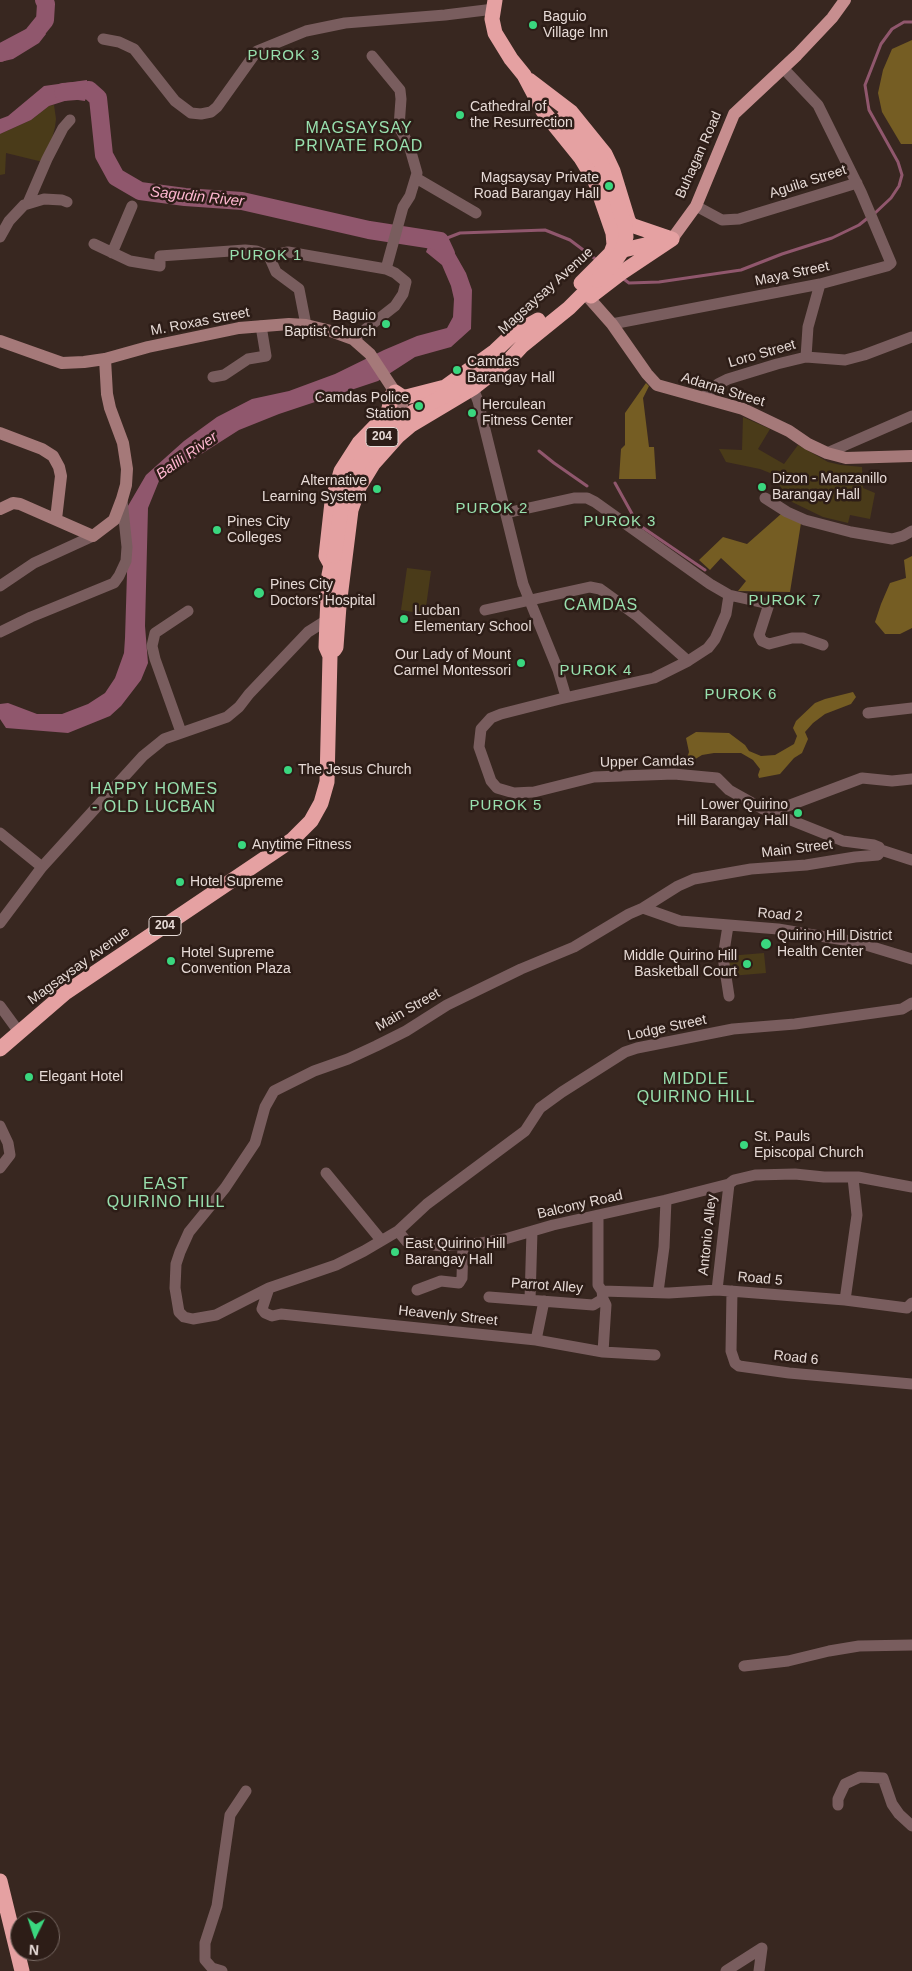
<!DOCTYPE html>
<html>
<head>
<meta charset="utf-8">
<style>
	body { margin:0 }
	#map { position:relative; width:912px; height:1971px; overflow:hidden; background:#382720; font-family:Arial,sans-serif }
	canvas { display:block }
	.north { position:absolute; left:10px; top:1911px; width:50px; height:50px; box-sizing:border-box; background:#2d1d17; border:1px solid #776963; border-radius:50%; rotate:184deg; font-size:14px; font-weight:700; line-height:20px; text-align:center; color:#e6dad6 }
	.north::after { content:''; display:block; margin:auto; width:18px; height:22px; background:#3ad77f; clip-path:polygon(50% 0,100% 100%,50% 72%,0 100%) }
</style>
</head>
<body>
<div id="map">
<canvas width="912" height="1971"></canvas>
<div class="north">N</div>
</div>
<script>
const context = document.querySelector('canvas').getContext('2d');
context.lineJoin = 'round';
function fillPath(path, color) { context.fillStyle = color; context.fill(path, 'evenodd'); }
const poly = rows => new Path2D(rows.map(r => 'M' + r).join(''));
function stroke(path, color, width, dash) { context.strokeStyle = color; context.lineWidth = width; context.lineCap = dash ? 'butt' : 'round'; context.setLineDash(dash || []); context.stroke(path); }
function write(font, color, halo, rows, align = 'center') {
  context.font = font + ' Arial,sans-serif'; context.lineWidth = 5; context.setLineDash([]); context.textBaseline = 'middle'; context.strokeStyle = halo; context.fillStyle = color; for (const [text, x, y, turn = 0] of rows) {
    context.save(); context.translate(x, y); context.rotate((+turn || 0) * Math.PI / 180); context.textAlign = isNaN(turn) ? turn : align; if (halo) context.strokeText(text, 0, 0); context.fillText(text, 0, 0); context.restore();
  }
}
const green = poly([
	[54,105,56,119,55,127,50,146,43,162,6,153,5,174,0,175,0,134,31,120,49,106],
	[743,417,770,429,758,449,784,464,798,445,828,462,841,465,862,467,863,488,875,493,870,519,850,515,848,523,823,517,792,502,785,496,775,475,760,469,726,462,719,449,742,450],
	[407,568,431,571,425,614,401,610],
	[764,953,766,973,730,976,728,956]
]);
const forest = poly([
	[912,40,912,144,901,144,882,112,878,93,883,70,892,49],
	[646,383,649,386,643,398,649,447,654,447,656,479,619,479,621,449,625,445,625,413],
	[781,514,801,523,790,592,738,591,746,581,721,558,710,570,699,560,723,537,747,544],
	[912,556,912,628,900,634,885,634,875,622,881,604,890,583,906,578,904,560],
	[853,692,856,697,851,704,825,714,813,723,805,732,808,739,802,753,794,758,780,774,759,778,758,775,760,769,753,760,741,753,714,753,702,755,692,761,689,765,686,761,689,752,686,738,696,732,729,733,745,745,749,751,761,756,775,755,794,744,797,736,793,728,796,721,815,703,825,699]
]);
const water = poly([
	[38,26,46,34,39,43,13,59,0,62,0,48,25,36],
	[87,80,85,101,71,99,49,106,31,120,0,134,0,119,8,116,44,86],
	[439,232,449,243,466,273,472,290,471,329,451,347,415,357,378,381,279,414,239,430,159,481,148,508,145,626,148,663,141,680,121,706,110,716,68,733,6,728,0,719,0,704,8,703,37,714,62,714,88,704,105,693,115,678,124,653,125,638,128,541,125,511,146,475,184,441,217,417,252,399,289,391,335,374,384,350,417,336,447,328,453,317,454,299,451,286,442,265,426,252,432,236]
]);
const stream = poly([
	[874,214,891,198,899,186,902,175,898,162,869,110,865,85,881,44,892,29,904,22,912,22],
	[442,240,460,233,545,230,570,240,598,261],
	[621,277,629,283,659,282,741,270,782,254,832,238,859,225,869,217],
	[539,451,554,463,587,486],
	[615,483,636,521,642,527,705,570]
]);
const river = poly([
	[0,53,32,36,45,20,46,4,44,0],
	[63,92,89,90,98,98,104,155,116,177,140,191,185,197,242,201,369,230,440,241,446,254]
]);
const street = poly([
	[103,39,119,42,134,49,175,101,191,113,201,114,211,112,217,107,257,51,306,31,345,23,445,15,494,9],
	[372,56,400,90,401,99,399,127,409,145,417,173,410,196,403,207,386,269],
	[416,178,476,213],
	[28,203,47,159,63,128,70,120],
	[696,206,722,220,739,219,857,183],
	[0,237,9,221,24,205,44,199,62,200,67,202],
	[94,244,130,261,160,266,160,256,245,250,256,251,269,256,288,252,386,269,395,273,406,282,403,294,395,306,353,339],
	[112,253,132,206],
	[269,256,276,272,299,289,306,325],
	[612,324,820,284,887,266,891,263,861,192,818,105,783,68],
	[806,357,808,327,820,284],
	[213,377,224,375,248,359,266,356,261,326],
	[473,388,478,401,523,584,558,670,566,697],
	[703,398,718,384,728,379,777,364,806,357,845,360,864,355,912,337],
	[827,453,912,416],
	[765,498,787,512,805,520,851,532,892,539,903,536,912,531],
	[506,513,574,498,587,498,595,502,710,584,729,595,769,604,759,635,762,641,769,644,792,638,803,638,823,645],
	[0,586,34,563,93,536],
	[729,595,726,614,715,639,708,648,688,661,654,678,560,699,501,714,491,718,481,729,479,747,491,781,497,788,514,793,534,792,594,777,674,774,717,778,729,790,763,809,843,841,874,845,879,847,881,850,912,860],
	[485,610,590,587,600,589,636,615,688,661],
	[0,632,31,617,114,583,119,576,126,561,127,547,122,500],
	[868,713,912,708],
	[181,732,155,659,152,646,155,633,188,611],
	[768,808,785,807,862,778,892,781,912,779],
	[0,833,42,867],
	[881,850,878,855,855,857,806,865,751,869,694,879,678,886,643,908,629,914,574,947,521,969,447,1005,406,1031,376,1046,348,1059,314,1071,274,1091,265,1107,255,1143,225,1188,189,1232,180,1252,176,1264,175,1288,179,1312,184,1317,193,1319,216,1315,269,1288,336,1265,364,1251,398,1231,427,1204,525,1131,540,1108,562,1092,625,1052,637,1048,733,1029,795,1024,902,1009,912,1003],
	[643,908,680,921,778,929,856,942,912,959],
	[0,923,42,867,143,756,164,739,227,717,239,707,249,694,308,632,327,620],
	[728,926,723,957,729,996],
	[0,1006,19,1032],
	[0,1126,8,1143,10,1155,0,1168],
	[326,1173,381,1240],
	[598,1216,598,1285,602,1291,603,1299,606,1305,603,1352],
	[398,1231,407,1242,442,1246,481,1243,505,1239,553,1225,666,1200,729,1184,734,1180,755,1175,795,1174,824,1177,858,1177,912,1187],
	[269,1288,262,1309,265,1313,272,1316,281,1314,536,1340,603,1352,655,1355],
	[417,1290,441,1281,459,1283,462,1278,463,1245],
	[717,1290,729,1184],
	[602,1291,669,1293,717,1290,845,1300,907,1308,912,1303],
	[732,1291,731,1351,735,1363,739,1366,789,1373,912,1384],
	[658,1292,664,1247,666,1200],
	[489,1297,593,1305,603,1299],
	[530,1300,532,1231],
	[845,1300,857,1215,853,1178],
	[536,1340,544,1301],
	[744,1666,788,1661,829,1651,859,1646,912,1645],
	[838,1805,838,1799,845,1784,860,1777,883,1778,892,1804,899,1814,912,1826],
	[222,1971,212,1968,205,1960,205,1943,217,1906,230,1815,246,1791],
	[726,1971,762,1948,759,1971]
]);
const secondary = poly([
	[589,298,612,324,647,374,657,385,743,409,789,431,808,444,827,453,846,458,912,456],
	[0,341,62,363,84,362,105,359,148,347,239,328,289,324,306,325,331,331,353,339,370,354,395,392,411,425],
	[0,433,42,449,53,456,59,467,61,476,56,519],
	[0,509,13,503,20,504,93,536,114,520,122,499,126,485,127,469,123,443,110,408,107,394,105,359]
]);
const primary = poly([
	[672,239,696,206,734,114,797,55,832,18,845,0]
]);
const highway = poly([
	[495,0,492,19,495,33,511,59,524,75,543,111,581,158,595,181,613,233,614,245,611,253,581,283],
	[529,80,571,112,605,154,613,171,628,220,631,225,672,239],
	[611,253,666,240],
	[591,296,621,273,672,239],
	[395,392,401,396,406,397,445,387,495,351,513,334,538,320],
	[331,565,326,556,332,502,341,471,359,443,388,413,392,395],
	[334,650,336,647,339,606,351,510,359,487,373,464,398,436,411,425,473,388,510,359,522,346,569,308,597,280],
	[0,1049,65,993,292,840,311,821,321,803,327,782,330,656,326,647,327,620,329,575,331,565,334,556],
	[0,1881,22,1971]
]);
const highwayBridge = poly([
	[563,118,601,163,611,184,625,225,626,237,622,251,613,264,597,280],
	[334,556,341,510,351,478,359,464,376,442,413,412,456,390,490,363]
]);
const markers = [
	[533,25,5,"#3ad77f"],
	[460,115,5,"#3ad77f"],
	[609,186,5,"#3ad77f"],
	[386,324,5,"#3ad77f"],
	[457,370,5,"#3ad77f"],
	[419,406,5,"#3ad77f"],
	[472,413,5,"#3ad77f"],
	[762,487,5,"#3ad77f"],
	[377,489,5,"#3ad77f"],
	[217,530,5,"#3ad77f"],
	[259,593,6,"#3ad77f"],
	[404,619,5,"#3ad77f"],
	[521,663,5,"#3ad77f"],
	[288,770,5,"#3ad77f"],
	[798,813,5,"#3ad77f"],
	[242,845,5,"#3ad77f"],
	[180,882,5,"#3ad77f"],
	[766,944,6,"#3ad77f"],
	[171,961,5,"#3ad77f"],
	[747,964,5,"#3ad77f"],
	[29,1077,5,"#3ad77f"],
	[744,1145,5,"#3ad77f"],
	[395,1252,5,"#3ad77f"]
];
const shields = [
	[382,437,32],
	[165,926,32]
];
const shieldNames = [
	["204",382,437],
	["204",165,926]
];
const poiNames = [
	["Baguio",543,17],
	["Village Inn",543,33],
	["Cathedral of",470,107],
	["the Resurrection",470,123],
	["Magsaysay Private",599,178,"right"],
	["Road Barangay Hall",599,194,"right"],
	["Baguio",376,316,"right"],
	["Baptist Church",376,332,"right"],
	["Camdas",467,362],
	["Barangay Hall",467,378],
	["Camdas Police",409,398,"right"],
	["Station",409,414,"right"],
	["Herculean",482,405],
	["Fitness Center",482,421],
	["Dizon - Manzanillo",772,479],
	["Barangay Hall",772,495],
	["Alternative",367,481,"right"],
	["Learning System",367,497,"right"],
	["Pines City",227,522],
	["Colleges",227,538],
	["Pines City",270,585],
	["Doctors' Hospital",270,601],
	["Lucban",414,611],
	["Elementary School",414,627],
	["Our Lady of Mount",511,655,"right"],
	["Carmel Montessori",511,671,"right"],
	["The Jesus Church",298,770],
	["Lower Quirino",788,805,"right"],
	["Hill Barangay Hall",788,821,"right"],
	["Anytime Fitness",252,845],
	["Hotel Supreme",190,882],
	["Quirino Hill District",777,936],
	["Health Center",777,952],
	["Hotel Supreme",181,953],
	["Convention Plaza",181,969],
	["Middle Quirino Hill",737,956,"right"],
	["Basketball Court",737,972,"right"],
	["Elegant Hotel",39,1077],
	["St. Pauls",754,1137],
	["Episcopal Church",754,1153],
	["East Quirino Hill",405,1244],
	["Barangay Hall",405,1260]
];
const streetNames = [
	["Buhagan Road",699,155,-66],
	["Aguila Street",808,182,-18],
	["Maya Street",792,274,-12],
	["Magsaysay Avenue",546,291,-42],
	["M. Roxas Street",200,322,-11],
	["Loro Street",762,354,-16],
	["Adarna Street",723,390,17],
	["Upper Camdas",647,762,-1],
	["Main Street",797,849,-7],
	["Road 2",780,915,5],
	["Magsaysay Avenue",79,966,-36],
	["Main Street",408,1010,-30],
	["Lodge Street",667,1028,-12],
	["Balcony Road",580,1205,-13],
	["Antonio Alley",708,1235,-84],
	["Road 5",760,1279,5],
	["Parrot Alley",547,1286,4],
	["Heavenly Street",448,1316,6],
	["Road 6",796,1358,6]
];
const neighbourhoodNames = [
	["PUROK 3",284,56],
	["PUROK 1",266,256],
	["PUROK 2",492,509],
	["PUROK 3",620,522],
	["PUROK 7",785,601],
	["PUROK 4",596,671],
	["PUROK 6",741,695],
	["PUROK 5",506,806]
];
const waterNames = [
	["Sagudin River",197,197,6],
	["Balili River",187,456,-35]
];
const quarterNames = [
	["MAGSAYSAY",359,129],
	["PRIVATE ROAD",359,147],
	["CAMDAS",601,606],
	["HAPPY HOMES",154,790],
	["- OLD LUCBAN",154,808],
	["MIDDLE",696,1080],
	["QUIRINO HILL",696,1098],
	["EAST",166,1185],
	["QUIRINO HILL",166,1203]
];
fillPath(green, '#4a3b19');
fillPath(forest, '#755d23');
fillPath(water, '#90576d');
stroke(stream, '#90576d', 3);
stroke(river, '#90576d', 18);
stroke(street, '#795d5e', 11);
stroke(secondary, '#a57979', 12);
stroke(primary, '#c78e8f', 12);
stroke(highway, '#e5a1a2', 15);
stroke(highwayBridge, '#e5a1a2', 15);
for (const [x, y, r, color] of markers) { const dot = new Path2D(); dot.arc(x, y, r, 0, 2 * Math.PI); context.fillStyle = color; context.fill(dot); stroke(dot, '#2d1d17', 2); }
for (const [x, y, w] of shields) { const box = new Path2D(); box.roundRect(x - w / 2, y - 9.5, w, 19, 4); context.fillStyle = '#2d1d17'; context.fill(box); stroke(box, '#e6dad6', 1); }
write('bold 12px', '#e6dad6', null, shieldNames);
write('14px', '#e6dad6', '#2d1d17', poiNames, 'left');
write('14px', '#e6dad6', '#2d1d17', streetNames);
context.letterSpacing = '1px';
write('15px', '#98e0ae', '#2d1d17', neighbourhoodNames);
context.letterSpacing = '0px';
write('italic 15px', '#ffb7d1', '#2d1d17', waterNames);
context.letterSpacing = '1px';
write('16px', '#98e0ae', '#2d1d17', quarterNames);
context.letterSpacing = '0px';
</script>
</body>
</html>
